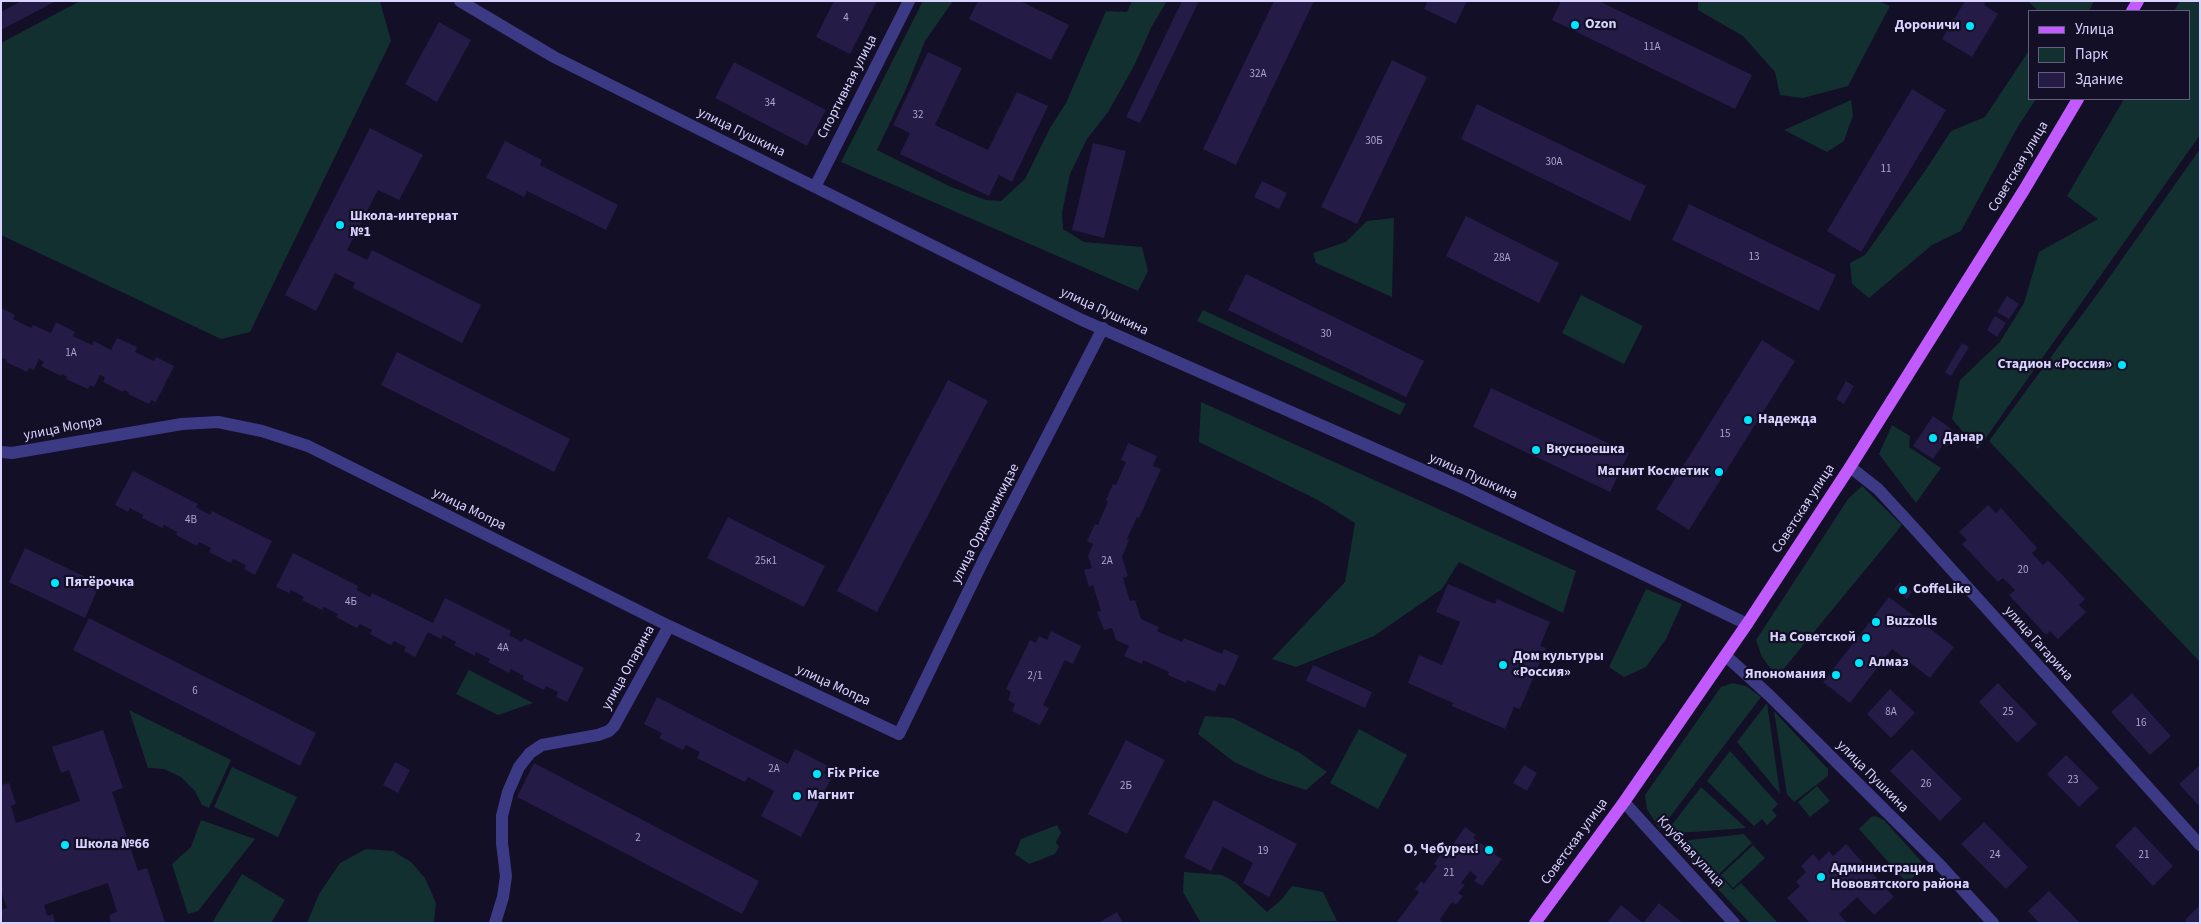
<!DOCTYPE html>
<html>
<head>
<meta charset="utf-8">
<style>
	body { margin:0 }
	#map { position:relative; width:2201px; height:924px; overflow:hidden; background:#130f26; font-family:"Source Sans 3",sans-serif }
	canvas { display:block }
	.frame { position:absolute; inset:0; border:2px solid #d9d4ff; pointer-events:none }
	.legend { position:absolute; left:2028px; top:10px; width:162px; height:90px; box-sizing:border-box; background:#130f26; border:1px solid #625e7d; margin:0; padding:6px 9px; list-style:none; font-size:15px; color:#d9d4ff }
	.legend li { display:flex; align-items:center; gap:10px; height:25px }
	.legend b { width:25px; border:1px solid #625e7d }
</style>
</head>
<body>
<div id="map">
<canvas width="2201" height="924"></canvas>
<div class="frame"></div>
<ul class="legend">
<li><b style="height:6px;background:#c25bff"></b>Улица</li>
<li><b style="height:14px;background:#12302f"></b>Парк</li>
<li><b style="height:14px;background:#241b47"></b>Здание</li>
</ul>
</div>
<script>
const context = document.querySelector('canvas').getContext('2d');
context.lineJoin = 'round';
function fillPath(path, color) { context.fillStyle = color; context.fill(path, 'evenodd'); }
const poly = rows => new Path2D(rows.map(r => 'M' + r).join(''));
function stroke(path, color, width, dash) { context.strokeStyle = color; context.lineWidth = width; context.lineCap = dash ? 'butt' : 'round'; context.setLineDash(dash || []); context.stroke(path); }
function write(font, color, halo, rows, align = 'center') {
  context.font = font + ' "Source Sans 3",sans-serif'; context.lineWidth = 4.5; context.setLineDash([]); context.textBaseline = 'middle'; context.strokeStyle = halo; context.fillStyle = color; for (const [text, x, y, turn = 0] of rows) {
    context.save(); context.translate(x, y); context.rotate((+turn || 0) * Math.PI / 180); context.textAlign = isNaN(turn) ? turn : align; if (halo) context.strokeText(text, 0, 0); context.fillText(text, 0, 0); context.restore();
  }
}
const green = poly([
	[80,1,380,1,391,41,250,332,221,339,1,235,1,43],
	[923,1,953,1,925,41,906,89,877,150,951,187,986,200,1001,201,1025,179,1050,128,1066,103,1106,11,1127,12,1132,1,1167,1,1152,26,1134,66,1108,112,1087,139,1070,174,1062,213,1063,229,1084,242,1142,247,1148,271,1138,291,841,162],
	[1698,1,1878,1,1890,6,1848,86,1803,98,1780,95,1775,72,1743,36,1698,10],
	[2028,1,2094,1,2089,11,2038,11],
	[2180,1,2200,1,2200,135,1978,449,1952,419,1960,380,2000,342,2024,303,2039,252,2098,219,2067,196,2124,99,2190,99,2190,11,2174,11],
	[2030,49,2030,99,2036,99,2017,128,1961,231,1932,245,1869,298,1852,284,1850,263,1865,255,1927,168,1951,131,1985,117],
	[1851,100,1853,115,1844,141,1827,152,1784,130],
	[2200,149,2200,662,1989,441,2101,289],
	[1394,218,1392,297,1316,263,1313,253,1346,242,1367,221],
	[1581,295,1643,326,1624,364,1562,333],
	[1203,310,1406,404,1400,415,1197,321],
	[1201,402,1576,571,1563,613,1459,562,1442,589,1374,636,1296,667,1272,659,1345,582,1355,523,1318,500,1199,442],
	[1892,425,1910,436,1909,447,1941,468,1916,503,1879,454],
	[1862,486,1902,525,1777,677,1762,657,1756,640,1848,499],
	[1646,589,1682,604,1666,639,1646,667,1624,677,1609,667],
	[469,670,533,703,498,715,456,694],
	[1732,683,1746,686,1761,697,1660,830,1647,809,1645,795,1721,687],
	[1767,703,1780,794,1737,742],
	[129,710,231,760,209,808,202,805,195,791,181,777,164,769,148,768],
	[1774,711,1828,769,1828,776,1794,802,1787,794],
	[1205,716,1233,718,1300,753,1327,772,1306,790,1269,778,1234,762,1198,734],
	[1359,729,1407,755,1378,809,1330,783],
	[1730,751,1778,804,1772,810,1777,816,1767,825,1762,819,1754,826,1707,781],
	[232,767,297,797,278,837,214,807],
	[1817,786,1830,801,1810,817,1798,802],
	[1701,787,1746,828,1665,834],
	[1875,816,1884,820,1921,861,1922,865,1919,872,1907,883,1859,829,1871,817],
	[201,820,255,839,198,911,188,914,172,864,191,847],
	[1057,825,1061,833,1056,842,1059,847,1055,854,1029,864,1015,854,1021,839],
	[1744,834,1752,843,1719,874,1733,890,1741,883,1778,923,1750,923,1673,842],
	[1753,845,1765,858,1733,888,1721,875],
	[366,849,393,851,411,862,425,878,436,903,434,923,307,923,319,894,340,863],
	[1184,872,1222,875,1235,882,1267,912,1282,899,1292,886,1323,892,1337,921,1201,923,1183,892],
	[242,874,285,900,271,923,212,923]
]);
const building = poly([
	[21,1,56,1,1,30,1,12],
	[834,1,877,1,850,54,816,37],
	[978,1,1020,1,1069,25,1051,60,969,19],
	[1182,1,1199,1,1140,123,1126,117],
	[1274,1,1314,1,1236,165,1203,149],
	[1428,1,1467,1,1456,24,1424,9],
	[1561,1,1599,1,1752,75,1735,109,1552,20],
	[1965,1,1986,1,1984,5,1998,14,1972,57,1942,39],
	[439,22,471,40,437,102,405,84],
	[928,52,962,68,935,125,988,150,1017,92,1048,106,1012,182,999,175,989,196,900,154,910,133,893,125],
	[1392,60,1427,77,1357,224,1321,207],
	[734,62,826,110,807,146,715,98],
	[1912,89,1946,110,1861,252,1827,231],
	[1477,104,1646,186,1630,221,1461,139],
	[370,128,423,155,399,200,378,190,347,250,367,260,372,250,481,305,462,343,353,288,355,283,335,273,316,311,285,295],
	[505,141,542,160,540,165,618,205,606,230,527,191,524,197,486,178],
	[1093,143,1126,151,1104,238,1072,230],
	[1262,181,1287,193,1279,209,1254,197],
	[1689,204,1836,275,1819,311,1672,240],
	[1466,216,1559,263,1539,303,1446,256],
	[1246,274,1424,361,1406,397,1228,310],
	[2007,296,2019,304,2009,319,1997,312],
	[1,308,15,315,13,319,31,328,33,325,51,333,56,322,75,332,73,336,92,345,94,341,111,350,117,338,137,347,135,352,154,361,156,357,174,366,156,402,151,400,149,404,128,394,129,392,124,390,123,392,103,382,105,377,100,375,94,387,90,385,88,389,66,379,67,377,62,374,61,376,41,366,44,362,39,359,34,370,29,368,27,372,6,362,7,360,1,357],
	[1995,316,2006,323,1997,337,1987,330],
	[1762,340,1795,361,1689,530,1656,509],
	[1962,343,1969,347,1951,376,1945,372],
	[397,352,570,439,554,472,381,385],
	[948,380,988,401,877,612,837,591],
	[1846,381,1854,386,1844,404,1836,399],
	[1491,388,1629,453,1610,492,1473,427],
	[1933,416,1953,430,1933,459,1913,446],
	[1128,443,1157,456,1153,466,1161,469,1139,518,1137,517,1127,539,1129,540,1122,557,1128,576,1123,578,1130,601,1135,600,1141,619,1159,627,1157,631,1182,642,1184,638,1222,654,1224,649,1239,656,1225,686,1219,683,1215,692,1187,680,1186,683,1168,675,1169,672,1143,660,1142,664,1124,656,1129,646,1116,640,1112,628,1104,630,1097,612,1101,611,1093,585,1089,587,1084,570,1092,568,1088,556,1093,544,1087,541,1095,524,1098,525,1108,501,1106,500,1113,484,1116,485,1126,462,1121,460],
	[133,471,198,504,196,507,210,515,212,511,272,541,255,575,244,569,246,565,233,559,231,563,209,552,211,548,199,542,197,546,176,535,177,532,164,525,162,528,142,518,143,515,130,508,128,512,115,505],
	[1988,505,1996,513,2001,508,2037,548,2032,553,2043,565,2048,560,2085,599,2079,605,2086,612,2058,639,2050,631,2046,635,2009,595,2015,590,2003,578,1998,582,1962,544,1967,540,1959,532],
	[728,517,825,566,804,607,707,558],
	[25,548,100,584,85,618,9,582],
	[293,553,358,586,357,590,370,597,372,593,433,623,445,598,511,631,509,635,522,642,524,638,584,668,567,702,556,697,558,692,546,686,544,690,522,679,524,676,511,669,509,673,488,662,490,659,476,652,475,656,454,645,456,642,443,635,441,639,428,632,415,657,404,651,406,647,394,641,391,645,370,634,372,630,360,624,357,628,336,617,338,614,324,607,322,610,302,600,304,597,291,590,289,593,276,587],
	[1900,582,1912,592,1907,599,1894,589],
	[1448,584,1495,604,1497,599,1550,622,1540,646,1546,648,1520,709,1514,707,1505,729,1452,706,1453,703,1408,683,1419,655,1442,665,1460,622,1436,612],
	[1889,597,1954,647,1930,678,1892,649,1850,703,1823,682],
	[89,618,316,733,300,766,73,650],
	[1051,631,1081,646,1073,664,1065,660,1043,705,1049,708,1040,725,1012,711,1015,704,1008,700,1011,692,1006,689,1030,640,1036,643,1039,636,1047,640],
	[1313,665,1372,692,1365,708,1306,681],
	[1998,683,2037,724,2017,743,1979,702],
	[1890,689,1915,713,1891,738,1867,714],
	[2132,693,2171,736,2150,755,2111,712],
	[657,697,788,764,795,749,828,766,824,773,832,777,801,837,761,816,774,791,748,777,745,782,697,758,700,752,686,745,683,750,659,738,662,733,644,724],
	[103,730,123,788,112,792,138,871,147,868,165,922,111,923,109,915,117,912,108,883,44,905,47,916,53,914,55,923,3,923,1,910,7,908,1,891,1,785,9,783,16,804,11,806,16,823,80,801,69,770,61,773,52,747],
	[1126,740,1165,760,1127,834,1088,814],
	[1912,749,1962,799,1940,821,1890,771],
	[2066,755,2099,788,2079,807,2047,774],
	[395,762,410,770,398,793,383,785],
	[534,763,759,881,742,914,517,797],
	[1524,765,1537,773,1527,791,1513,783],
	[2200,765,2200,807,2179,784],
	[1214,800,1297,844,1269,897,1243,883,1253,863,1223,847,1211,871,1184,857],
	[1984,822,2028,867,2006,889,1961,844],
	[2135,826,2173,866,2153,886,2115,846],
	[1465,827,1476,835,1473,838,1486,847,1489,844,1497,850,1494,854,1502,859,1482,886,1474,881,1477,877,1470,871,1461,883,1465,885,1458,893,1463,896,1456,905,1452,902,1440,919,1443,923,1396,923,1419,892,1415,889,1421,881,1424,884,1437,866,1434,864,1445,848,1449,850],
	[1846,844,1894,897,1874,915,1857,897,1839,914,1847,923,1810,923,1787,898,1800,886,1796,882,1806,872,1801,866,1813,854,1819,861,1829,851,1833,856],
	[2049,891,2080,923,2039,923,2028,911],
	[1659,903,1683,923,1607,923,1621,905,1643,923],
	[2200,905,2200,923,2187,923,2185,920],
	[1117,912,1123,923,1098,923]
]);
const minor = poly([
	[460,1,554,57,1082,320,1466,489,1747,624],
	[815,187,909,1],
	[1,452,12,453,182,424,218,422,262,431,308,446,669,626,899,734,985,557,1103,328],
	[1850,467,1878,489,1914,528,2200,845],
	[1726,656,1769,695,1940,865,1993,923],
	[1624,802,1734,923],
	[495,923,503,897,506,876,502,843,502,816,508,792,519,767,530,753,542,745,598,735,609,731,614,726,669,626]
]);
const primary = poly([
	[2132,11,2138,1],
	[1535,923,1624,802,1747,624,1850,467,2024,190,2078,99]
]);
const markers = [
	[1575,25,5,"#00e5ff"],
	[1970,26,5,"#00e5ff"],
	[340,225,5,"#00e5ff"],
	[2122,365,5,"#00e5ff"],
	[1748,420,5,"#00e5ff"],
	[1933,438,5,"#00e5ff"],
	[1536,450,5,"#00e5ff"],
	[1719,472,5,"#00e5ff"],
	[55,583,5,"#00e5ff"],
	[1903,590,5,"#00e5ff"],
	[1876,622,5,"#00e5ff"],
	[1866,638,5,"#00e5ff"],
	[1859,663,5,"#00e5ff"],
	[1503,665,5,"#00e5ff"],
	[1836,675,5,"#00e5ff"],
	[817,774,5,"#00e5ff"],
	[797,796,5,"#00e5ff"],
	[65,845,5,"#00e5ff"],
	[1489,850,5,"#00e5ff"],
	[1821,877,5,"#00e5ff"]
];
const numberNames = [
	["4",846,19],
	["11А",1652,48],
	["32А",1258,75],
	["34",770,104],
	["32",918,116],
	["30Б",1374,142],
	["30А",1554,163],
	["11",1886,170],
	["13",1754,258],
	["28А",1502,259],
	["30",1326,335],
	["1А",71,354],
	["15",1725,435],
	["4В",191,521],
	["25к1",766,562],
	["2А",1107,562],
	["20",2023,571],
	["4Б",351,603],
	["4А",503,649],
	["2/1",1035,677],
	["6",195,692],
	["8А",1891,713],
	["25",2008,713],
	["16",2141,724],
	["2А",774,770],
	["23",2073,781],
	["26",1926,785],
	["2Б",1126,787],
	["2",638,839],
	["19",1263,852],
	["24",1995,856],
	["21",2144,856],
	["21",1449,874]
];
const poiNames = [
	["Ozon",1585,25],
	["Дороничи",1960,26,"right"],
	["Школа-интернат",350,217],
	["№1",350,233],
	["Стадион «Россия»",2112,365,"right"],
	["Надежда",1758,420],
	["Данар",1943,438],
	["Вкусноешка",1546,450],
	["Магнит Косметик",1709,472,"right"],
	["Пятёрочка",65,583],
	["CoffeLike",1913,590],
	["Buzzolls",1886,622],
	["На Советской",1856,638,"right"],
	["Дом культуры",1513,657],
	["«Россия»",1513,673],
	["Алмаз",1869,663],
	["Япономания",1826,675,"right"],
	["Fix Price",827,774],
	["Магнит",807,796],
	["Школа №66",75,845],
	["О, Чебурек!",1479,850,"right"],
	["Администрация",1831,869],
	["Нововятского района",1831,885]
];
const streetNames = [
	["Спортивная улица",848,87,-63],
	["улица Пушкина",741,133,26],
	["Советская улица",2019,167,-59],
	["улица Пушкина",1104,312,25],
	["улица Мопра",63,429,-11],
	["улица Пушкина",1473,477,24],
	["Советская улица",1804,509,-57],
	["улица Мопра",469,510,26],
	["улица Орджоникидзе",986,524,-63],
	["улица Гагарина",2038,644,48],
	["улица Опарина",629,668,-61],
	["улица Мопра",833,686,25],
	["улица Пушкина",1872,777,45],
	["Советская улица",1575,842,-54],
	["Клубная улица",1690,852,47]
];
fillPath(green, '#12302f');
fillPath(building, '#241b47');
stroke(minor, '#3d3a85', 12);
stroke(primary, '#c25bff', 12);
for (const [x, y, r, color] of markers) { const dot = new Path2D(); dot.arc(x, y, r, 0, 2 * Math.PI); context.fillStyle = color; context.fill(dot); stroke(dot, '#130f26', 2); }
write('11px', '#aca6d1', null, numberNames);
write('bold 14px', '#d9d4ff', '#130f26', poiNames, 'left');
write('14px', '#d9d4ff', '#130f26', streetNames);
</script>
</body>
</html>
